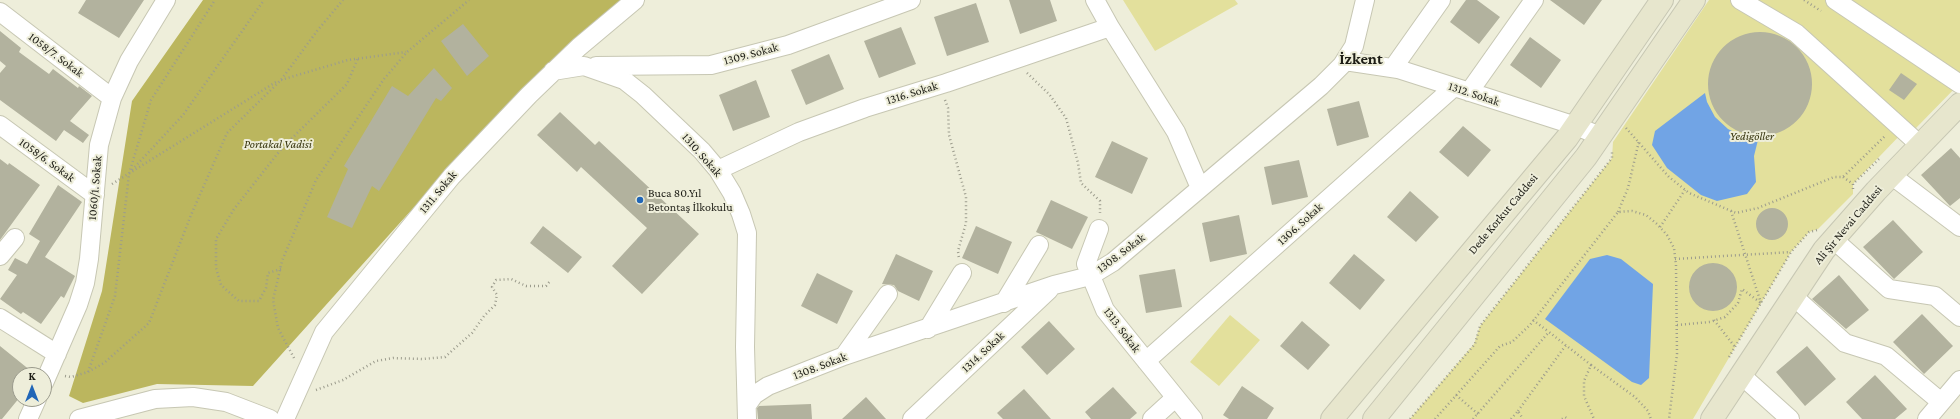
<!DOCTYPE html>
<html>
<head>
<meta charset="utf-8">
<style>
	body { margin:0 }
	#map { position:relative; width:1960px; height:419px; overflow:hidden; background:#eeeeda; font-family:"Crimson Pro",serif }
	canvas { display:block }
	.north { position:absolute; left:12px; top:367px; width:40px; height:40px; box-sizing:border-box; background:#eeeeda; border:1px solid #9a9a8c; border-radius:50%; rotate:0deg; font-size:11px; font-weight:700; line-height:16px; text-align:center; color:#1d1d16 }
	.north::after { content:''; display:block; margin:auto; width:14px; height:18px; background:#2166b7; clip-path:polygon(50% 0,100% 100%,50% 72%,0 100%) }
</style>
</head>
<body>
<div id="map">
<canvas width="1960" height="419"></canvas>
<div class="north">K</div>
</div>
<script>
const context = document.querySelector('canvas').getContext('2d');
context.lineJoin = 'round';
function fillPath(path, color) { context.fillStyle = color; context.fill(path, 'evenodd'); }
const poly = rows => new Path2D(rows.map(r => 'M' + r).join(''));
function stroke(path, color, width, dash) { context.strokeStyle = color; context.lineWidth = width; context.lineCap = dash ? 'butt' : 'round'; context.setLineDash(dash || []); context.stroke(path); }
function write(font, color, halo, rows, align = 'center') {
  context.font = font + ' "Crimson Pro",serif'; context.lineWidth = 4; context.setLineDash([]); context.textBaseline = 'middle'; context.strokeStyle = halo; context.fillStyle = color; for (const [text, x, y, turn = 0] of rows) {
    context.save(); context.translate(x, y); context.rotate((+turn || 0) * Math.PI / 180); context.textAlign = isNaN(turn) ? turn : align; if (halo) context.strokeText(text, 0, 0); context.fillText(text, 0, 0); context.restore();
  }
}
const green = poly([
	[1123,0,1235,0,1238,4,1155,51],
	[1709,0,1960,0,1960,83,1916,128,1905,130,1853,184,1853,194,1818,229,1809,232,1791,252,1693,419,1410,419,1474,344,1480,326,1612,158,1613,142],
	[1230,315,1260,340,1219,386,1190,362]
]);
const forest = poly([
	[203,0,634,0,434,185,253,386,157,384,83,403,69,396,102,291,132,101]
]);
const water = poly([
	[1705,93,1707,102,1715,117,1728,129,1744,137,1758,140,1754,156,1756,182,1747,194,1717,201,1701,195,1667,168,1652,145,1655,131],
	[1607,255,1621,259,1653,284,1649,378,1641,385,1632,382,1545,319,1590,259]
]);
const building = poly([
	[86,0,144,0,119,38,78,13],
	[1009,0,1050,0,1057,21,1020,34],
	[1466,0,1477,0,1500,17,1479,44,1450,22],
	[1550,0,1602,0,1584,25],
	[976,3,989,42,947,56,934,17],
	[463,24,489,56,467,76,441,41],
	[901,27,916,64,879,78,864,41],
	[0,31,21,48,19,52,49,74,53,69,78,88,79,86,92,96,70,121,89,135,83,143,64,130,56,141,0,100,0,73,6,66,0,61],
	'1708 84a52 52 0 1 1 104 0a52 52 0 1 1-104 0Z',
	[1530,37,1561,60,1541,88,1510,65],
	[829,54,844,89,806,105,791,70],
	[434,68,452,88,441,101,436,98,379,191,372,186,352,228,327,217,348,169,344,166,392,86,408,96],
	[1901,73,1917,84,1904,100,1889,90],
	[756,80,770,117,733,131,719,95],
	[1359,101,1369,137,1337,146,1327,109],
	[560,112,595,145,599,141,699,234,642,294,612,266,647,228,581,167,577,172,537,135],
	[1463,126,1491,150,1468,177,1439,152],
	[1112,141,1148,158,1132,194,1095,177],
	[1951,148,1960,158,1960,198,1950,206,1921,175],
	[0,159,8,165,9,163,40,185,0,240],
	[1299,160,1308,197,1272,205,1264,167],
	[58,185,82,202,45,257,75,276,64,298,61,296,41,324,23,312,21,314,0,299,17,275,8,270,15,258,27,264,40,241,29,234],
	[1410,191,1439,217,1416,242,1387,217],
	[1051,200,1088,217,1072,249,1036,232],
	'1756 224a16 16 0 1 1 32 0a16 16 0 1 1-32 0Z',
	[1239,215,1247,254,1210,262,1202,223],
	[1893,220,1923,252,1894,279,1863,247],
	[543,226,582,257,568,273,530,243],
	[976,226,1012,242,998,274,962,258],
	[896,254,933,271,919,301,898,291,894,285,882,284],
	[1354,254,1385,280,1360,310,1329,283],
	'1689 287a24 24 0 1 1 48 0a24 24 0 1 1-48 0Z',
	[1175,269,1182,307,1146,313,1139,275],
	[817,273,853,291,837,324,801,306],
	[1839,275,1869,310,1846,329,1812,299],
	[1922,314,1953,346,1924,374,1893,342],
	[1049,321,1075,349,1047,375,1021,347],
	[1302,321,1330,345,1308,370,1280,346],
	[0,346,36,375,20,375,20,397,2,419,0,419],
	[1807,346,1836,379,1805,406,1776,372],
	[1875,375,1907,409,1895,419,1862,419,1846,402],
	[1242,386,1274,408,1267,419,1229,419,1223,415],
	[1113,387,1137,413,1130,419,1091,419,1085,412],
	[1024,389,1051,419,1003,419,997,413],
	[866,397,886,419,842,419],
	[811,404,812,419,758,419,757,408,759,406]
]);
const path = poly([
	[1804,0,1821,11],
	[1027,73,1049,94,1066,118,1078,163,1081,183,1100,201,1100,213],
	[281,80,348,60,406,52],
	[945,100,948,108,949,135,966,197,966,223,958,251,959,259],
	[1626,128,1669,177,1689,193,1736,213,1758,208,1834,177,1843,177,1886,135],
	[132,170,183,115,264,0],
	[1843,177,1853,184],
	[112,184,276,82],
	[1853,189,1853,184,1881,157],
	[1731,211,1761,303],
	[1618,212,1628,188,1639,141],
	[1660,227,1685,190],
	[1675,259,1791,252],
	[281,269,268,273,266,288,259,301,239,301,221,285,216,268,216,239,234,209,282,148,347,84,358,58],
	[1533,320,1549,332],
	[1714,320,1735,347],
	[1677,325,1710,322,1725,317,1738,303,1742,289,1761,303],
	[1729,357,1791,252,1809,232,1817,230],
	[294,358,278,328,273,300,282,261,316,180,384,79,407,52,469,0],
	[1591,365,1635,397,1648,411,1651,419],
	[88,372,115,296,129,174,151,100,215,0],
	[65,376,71,377,88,372,104,363,149,323,191,215,227,133,281,80,317,31,343,0],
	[316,390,343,380,376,361,393,358,423,359,445,357,472,333,484,316,495,305,497,295,492,287,496,280,511,279,526,286,546,286,551,280],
	[1456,395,1478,414],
	[1518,411,1566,345],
	[1410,419,1475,344,1480,326,1612,158,1612,152],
	[1435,419,1500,346,1512,342,1530,325,1618,212,1632,211,1646,215,1657,224,1667,235,1674,248,1676,265,1677,354,1669,419],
	[1473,419,1549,332,1591,365,1584,381,1584,396,1594,419],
	[1511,419,1518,411,1523,419],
	[1562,419,1565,417,1568,419]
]);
const street = poly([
	[1095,0,1110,27],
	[1740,0,1796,33,1920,145],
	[1835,0,1960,84],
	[0,12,112,98],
	[1345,61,1398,69,1576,126,1600,136],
	[596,66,711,65,788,45,911,0],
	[1393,68,1441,0],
	[553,71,584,66,624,80,643,95,702,151,718,170,732,193,741,214,747,233,745,347,747,419],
	[1469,92,1534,0],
	[0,125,95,195],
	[718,170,799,132,865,108,946,83,1110,27,1176,132,1200,188],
	[1891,175,1960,227],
	[1099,229,1086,264,1105,310,1193,419],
	[1833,239,1889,289,1935,296,1960,317],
	[0,256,15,238],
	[1793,296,1845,343,1886,356,1941,402],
	[1004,303,1039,245],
	[0,318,57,354],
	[928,329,962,273],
	[844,356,888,294],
	[1146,361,1454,87],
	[1741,375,1790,419],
	[44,383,78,305,85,283,89,259,99,145,112,98,129,61,166,0],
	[747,405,754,395,768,386,844,356,1054,285,1090,276,1113,262,1321,86,1342,65,1354,46,1365,0],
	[28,419,37,399],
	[79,419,155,399,193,397,226,402,270,419],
	[285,419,324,332,452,176,529,95,579,47,635,0],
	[912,419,1049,290],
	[1152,419,1175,398],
	[1927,419,1960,380]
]);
const secondary = poly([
	[1332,419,1567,138,1662,0],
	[1374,419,1586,157,1694,0],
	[1712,419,1824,250,1876,191,1960,104]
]);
const markers = [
	[640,200,4,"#2166b7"]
];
const streetNames = [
	["1309. Sokak",751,54,-15],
	["1058/7. Sokak",56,55,37],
	["1316. Sokak",912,93,-17],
	["1312. Sokak",1474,94,18],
	["1310. Sokak",702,155,49],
	["1058/6. Sokak",47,160,36],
	["1060/1. Sokak",95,188,-85],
	["1311. Sokak",438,192,-50],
	["Dede Korkut Caddesi",1503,214,-50],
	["1306. Sokak",1300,224,-42],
	["Ali Şir Nevai Caddesi",1848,225,-50],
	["1308. Sokak",1121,253,-37],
	["1313. Sokak",1122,330,53],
	["1314. Sokak",983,352,-43],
	["1308. Sokak",820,366,-21]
];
const parkNames = [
	["Yedigöller",1752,136],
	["Portakal Vadisi",278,144]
];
const poiNames = [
	["Buca 80.Yıl",648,193],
	["Betontaş İlkokulu",648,207]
];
const districtNames = [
	["İzkent",1361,59]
];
fillPath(green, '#e3e09c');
fillPath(forest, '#bbb65e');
fillPath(water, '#71a4e5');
fillPath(building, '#b2b29e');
stroke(street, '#c7c7b3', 20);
stroke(secondary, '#c7c7b3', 24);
stroke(path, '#9c9c8d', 2.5, [1, 3]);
stroke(street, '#fff', 18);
stroke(secondary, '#e7e6cd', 22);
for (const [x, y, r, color] of markers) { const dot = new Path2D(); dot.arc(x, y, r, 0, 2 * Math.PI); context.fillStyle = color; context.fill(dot); stroke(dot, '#eeeeda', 1.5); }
write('12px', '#1d1d16', '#eeeeda', streetNames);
write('italic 12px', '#36340d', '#eeeeda', parkNames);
write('12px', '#1d1d16', '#eeeeda', poiNames, 'left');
write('bold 16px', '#1d1d16', '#eeeeda', districtNames);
</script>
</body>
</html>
